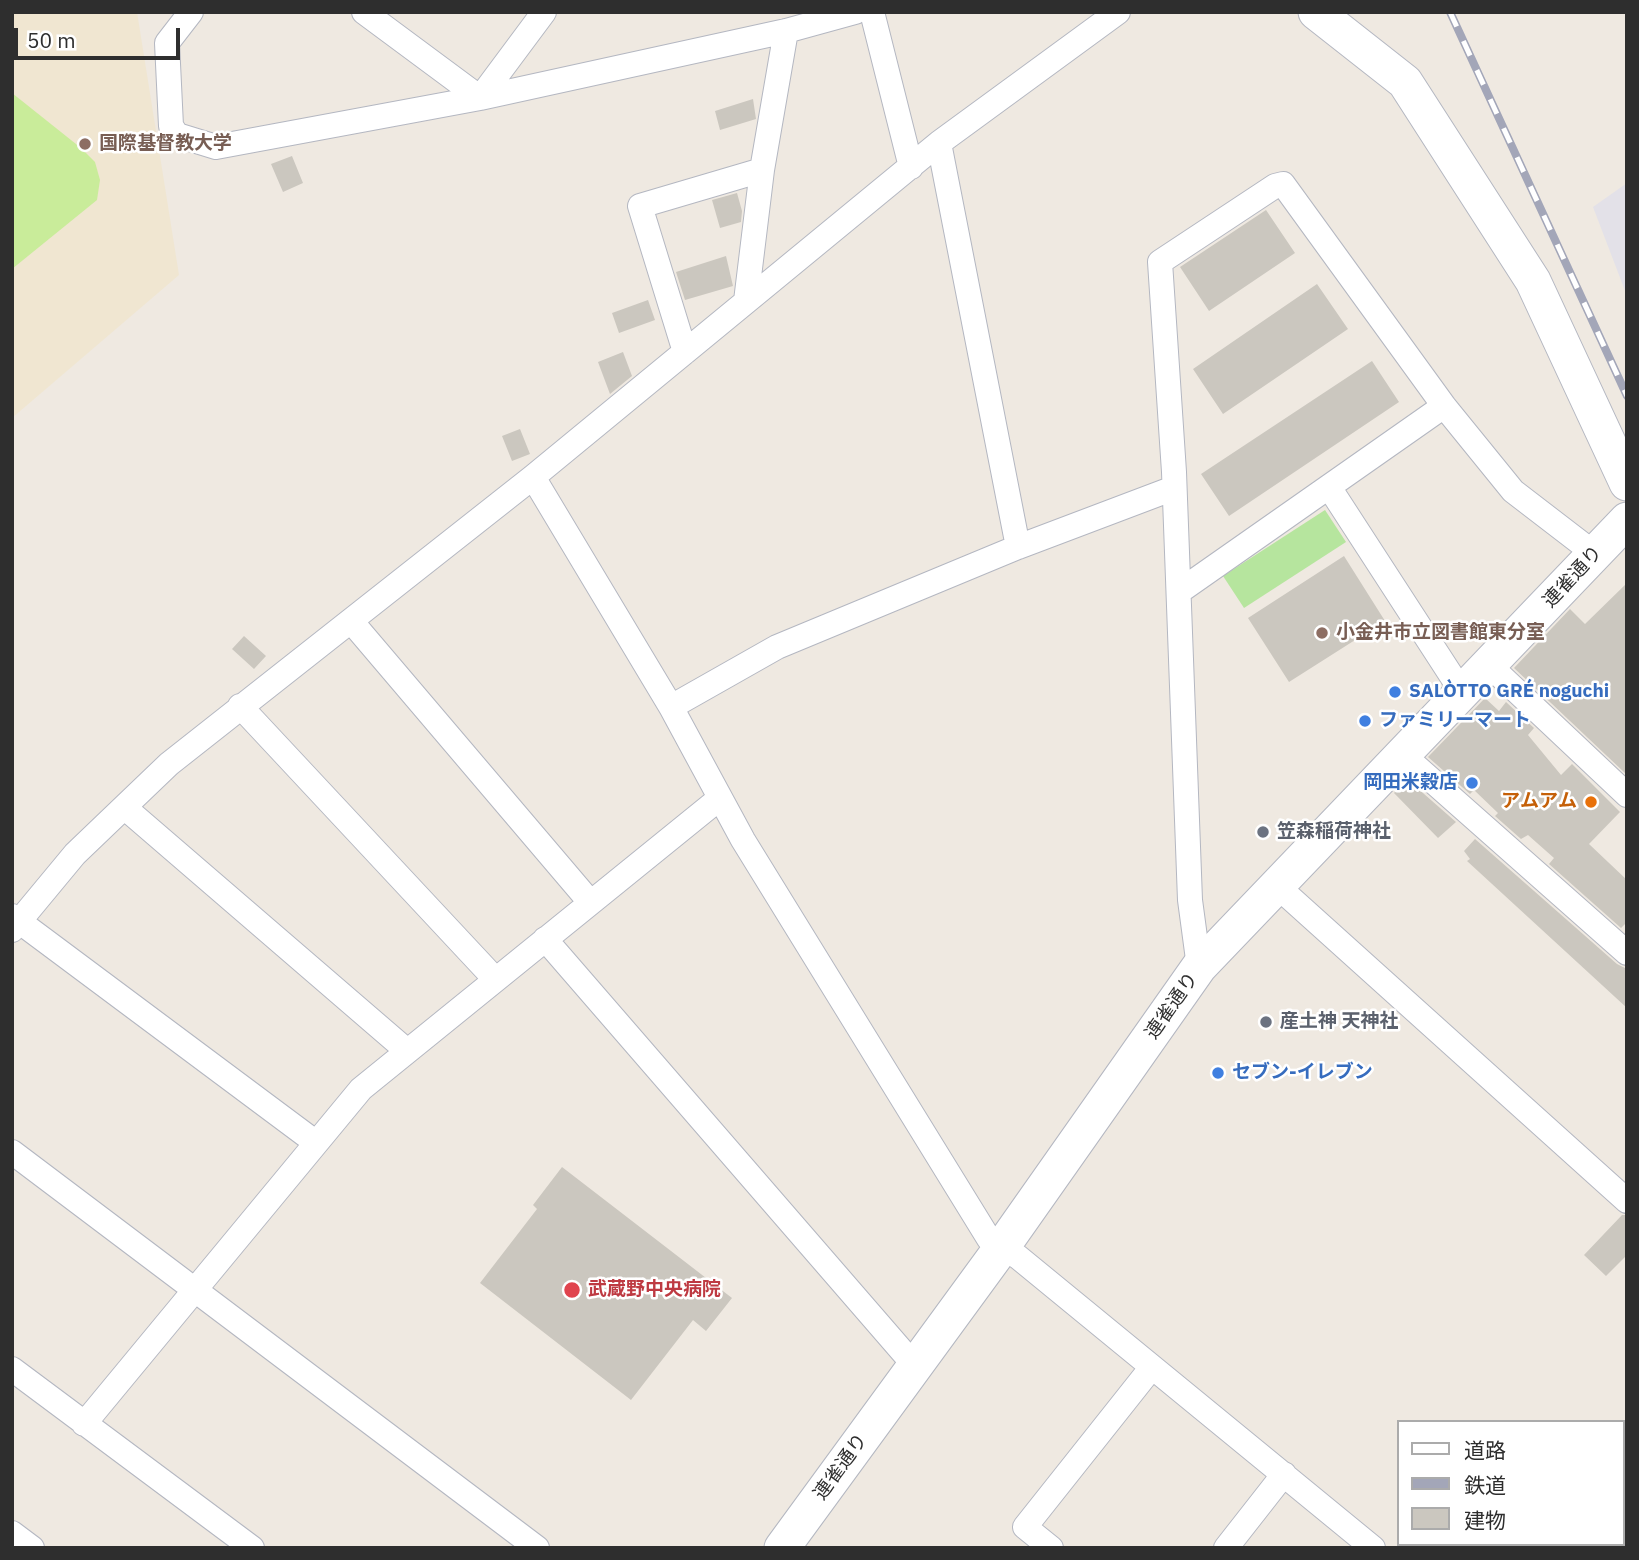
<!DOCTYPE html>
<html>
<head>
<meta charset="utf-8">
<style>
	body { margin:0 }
	#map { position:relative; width:1639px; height:1560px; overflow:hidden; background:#efe9e1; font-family:"IBM Plex Sans","Noto Sans JP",sans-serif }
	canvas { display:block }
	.frame { position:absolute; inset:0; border:14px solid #2e2e2e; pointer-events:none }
	.legend { position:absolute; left:1397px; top:1420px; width:228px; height:126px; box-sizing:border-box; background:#fff; border:2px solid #ababab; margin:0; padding:9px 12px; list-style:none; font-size:21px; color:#2e2e2e }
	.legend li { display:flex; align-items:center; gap:14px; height:35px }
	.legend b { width:35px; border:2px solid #ababab }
	.scale { position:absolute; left:14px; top:28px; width:166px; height:32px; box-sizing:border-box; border:4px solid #2e2e2e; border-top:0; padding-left:9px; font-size:21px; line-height:24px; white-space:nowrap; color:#2e2e2e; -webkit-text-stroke:5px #fff; paint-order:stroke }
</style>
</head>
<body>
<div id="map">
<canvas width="1639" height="1560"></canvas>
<div class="frame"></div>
<ul class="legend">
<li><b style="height:9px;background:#fff"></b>道路</li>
<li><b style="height:9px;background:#a3a6b8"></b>鉄道</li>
<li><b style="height:19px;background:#cbc7bf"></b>建物</li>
</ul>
<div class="scale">50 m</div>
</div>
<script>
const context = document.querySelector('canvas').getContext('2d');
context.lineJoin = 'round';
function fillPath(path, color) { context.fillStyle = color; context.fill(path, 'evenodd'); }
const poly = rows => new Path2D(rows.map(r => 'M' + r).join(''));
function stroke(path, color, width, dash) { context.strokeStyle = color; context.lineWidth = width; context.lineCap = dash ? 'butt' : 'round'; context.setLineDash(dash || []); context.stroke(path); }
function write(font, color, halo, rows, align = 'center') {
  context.font = font + ' "IBM Plex Sans","Noto Sans JP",sans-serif'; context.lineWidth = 5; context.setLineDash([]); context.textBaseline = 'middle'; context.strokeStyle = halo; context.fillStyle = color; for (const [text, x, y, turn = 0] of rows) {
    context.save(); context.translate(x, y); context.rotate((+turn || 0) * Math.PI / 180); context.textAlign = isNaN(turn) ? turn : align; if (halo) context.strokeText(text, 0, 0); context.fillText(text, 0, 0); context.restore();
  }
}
const industrial = poly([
	[1627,183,1627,296,1593,207]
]);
const education = poly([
	[12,12,137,12,179,275,12,418]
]);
const green = poly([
	[1325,510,1346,542,1244,608,1223,576]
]);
const pitch = poly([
	[12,93,81,148,95,162,100,180,97,200,12,269]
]);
const building = poly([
	[753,99,756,119,720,130,715,111],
	[292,156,303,183,283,192,271,164],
	[737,193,742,211,741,222,720,228,712,200],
	[1266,210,1295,253,1209,311,1180,267],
	[726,256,733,286,685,300,676,272],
	[1317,284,1348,329,1223,414,1193,369],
	[648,300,655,320,619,333,612,313],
	[623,352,632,376,610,394,598,362],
	[1372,361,1399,402,1229,516,1201,474],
	[520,429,530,454,512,461,502,436],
	[1344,556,1385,621,1289,682,1248,618],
	[1627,583,1627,773,1626,774,1514,668,1570,609,1585,624],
	[244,636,266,656,254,669,232,649],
	[1485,698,1499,711,1506,702,1534,728,1528,735,1561,775,1572,764,1620,812,1589,844,1627,880,1627,922,1621,928,1549,864,1554,858,1528,835,1521,839,1495,816,1498,813,1474,790,1470,794,1428,757],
	[1407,779,1456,822,1438,838,1394,793],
	[1475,839,1617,964,1627,969,1627,1008,1467,861,1470,859,1464,851],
	[562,1167,732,1298,706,1331,693,1320,631,1400,480,1283,537,1209,533,1205],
	[1622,1215,1627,1215,1627,1255,1606,1276,1584,1255]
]);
const street = poly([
	[191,12,167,43,171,126,177,135,216,147,480,98,786,31,855,12],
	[364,12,480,98,544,12],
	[872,12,911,167],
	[939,143,1018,547],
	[746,301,762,170,786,31],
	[685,352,640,206,762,170],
	[533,477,671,707,743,840,989,1239,1018,1257,1373,1548],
	[1329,487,1462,692],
	[1180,591,1444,406],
	[351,621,590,902],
	[1489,665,1627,795],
	[240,706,495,979],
	[671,707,777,647,1018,547,1174,488],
	[1402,754,1627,953],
	[124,807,406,1050],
	[1276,885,1627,1201],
	[12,916,315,1142],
	[12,930,75,854,169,764,533,477,939,143,1118,12],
	[545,939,915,1366],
	[1199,967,1190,900,1174,472,1160,262,1275,186,1283,184,1444,406,1513,491,1595,554],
	[12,1152,537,1548],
	[12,1369,252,1548],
	[84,1424,361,1089,720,798],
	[1623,1489,1627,1483],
	[12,1533,32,1548],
	[1051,1548,1025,1527,1152,1367],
	[1226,1548,1284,1474],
	[1583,1548,1586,1544]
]);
const secondary = poly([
	[1316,12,1405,82,1533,281,1627,483],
	[782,1548,1002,1247,1199,967,1627,520]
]);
const rail = poly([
	[1450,12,1627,396]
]);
const markers = [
	[85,144,7,"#8d6e63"],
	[1322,633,7,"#8d6e63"],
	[1395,692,7,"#3f7fe0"],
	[1365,721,7,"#3f7fe0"],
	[1472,783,7,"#3f7fe0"],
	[1591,802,7,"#e8710a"],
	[1263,832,7,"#6b7280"],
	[1266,1022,7,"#6b7280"],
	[1218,1073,7,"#3f7fe0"],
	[572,1290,9,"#e0444e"]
];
const educationNames = [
	["国際基督教大学",99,144],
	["小金井市立図書館東分室",1336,633]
];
const streetNames = [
	["連雀通り",1573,577,-47],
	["連雀通り",1172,1006,-55],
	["連雀通り",841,1467,-54]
];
const shopNames = [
	["SALÒTTO GRÉ noguchi",1409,692],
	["ファミリーマート",1379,721],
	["岡田米穀店",1458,783,"right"],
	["セブン-イレブン",1232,1073]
];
const foodNames = [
	["アムアム",1577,802]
];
const worshipNames = [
	["笠森稲荷神社",1277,832],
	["産土神 天神社",1280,1022]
];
const healthNames = [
	["武蔵野中央病院",588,1290]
];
fillPath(industrial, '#e3e1e8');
fillPath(education, '#f0e6d1');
fillPath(green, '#b6e59e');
fillPath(pitch, '#c9ec9a');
fillPath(building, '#cbc7bf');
stroke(street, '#b4b7c1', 26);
stroke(secondary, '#b4b7c1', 37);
stroke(street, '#fff', 24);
stroke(secondary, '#fff', 35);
stroke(rail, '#a3a6b8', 8);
stroke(rail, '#fff', 5, [16]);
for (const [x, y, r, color] of markers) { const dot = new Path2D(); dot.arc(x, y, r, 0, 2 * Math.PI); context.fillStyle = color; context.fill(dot); stroke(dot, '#fff', 2.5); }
write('bold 19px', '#785e54', '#fff', educationNames, 'left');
write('19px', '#2e2e2e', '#fff', streetNames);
write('bold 19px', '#366cbe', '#fff', shopNames, 'left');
write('bold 19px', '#c56008', '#fff', foodNames, 'right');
write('bold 19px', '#5b616d', '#fff', worshipNames, 'left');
write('bold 19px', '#be3a42', '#fff', healthNames, 'left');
</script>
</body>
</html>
